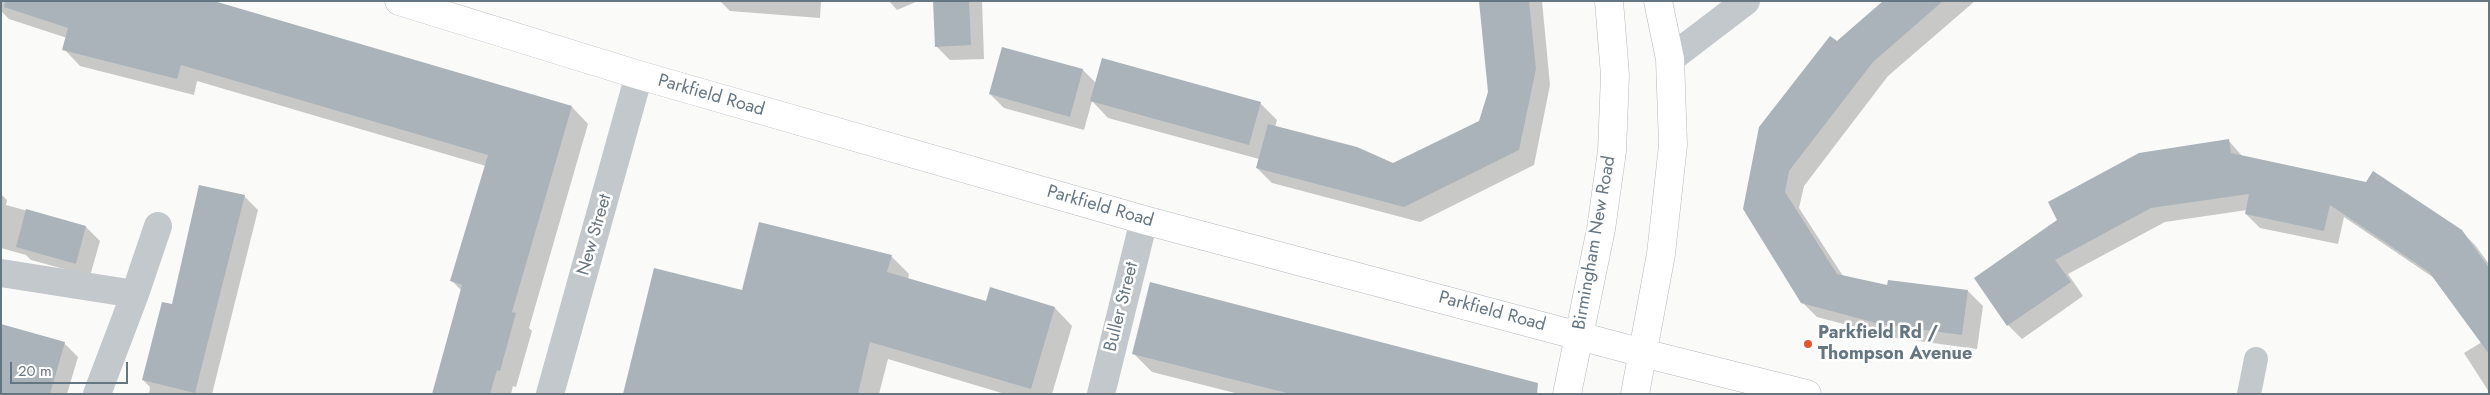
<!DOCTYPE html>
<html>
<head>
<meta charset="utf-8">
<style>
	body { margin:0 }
	#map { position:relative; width:2490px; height:395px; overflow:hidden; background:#fafaf8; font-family:Jost,sans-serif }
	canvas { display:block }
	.frame { position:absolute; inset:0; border:2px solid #657683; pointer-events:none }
	.scale { position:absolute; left:10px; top:362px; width:118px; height:22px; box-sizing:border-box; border:2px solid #657683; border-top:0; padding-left:6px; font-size:15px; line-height:18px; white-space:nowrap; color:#657683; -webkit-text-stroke:4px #fff; paint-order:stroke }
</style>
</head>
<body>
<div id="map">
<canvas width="2490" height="395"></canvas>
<div class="frame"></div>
<div class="scale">20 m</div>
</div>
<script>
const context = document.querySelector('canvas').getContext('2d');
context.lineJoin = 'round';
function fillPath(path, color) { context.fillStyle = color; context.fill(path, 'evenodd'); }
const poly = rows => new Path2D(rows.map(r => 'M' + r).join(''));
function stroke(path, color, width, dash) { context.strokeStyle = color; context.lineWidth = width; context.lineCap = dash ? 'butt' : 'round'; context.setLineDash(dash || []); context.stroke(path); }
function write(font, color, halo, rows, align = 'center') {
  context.font = font + ' Jost,sans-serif'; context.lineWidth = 5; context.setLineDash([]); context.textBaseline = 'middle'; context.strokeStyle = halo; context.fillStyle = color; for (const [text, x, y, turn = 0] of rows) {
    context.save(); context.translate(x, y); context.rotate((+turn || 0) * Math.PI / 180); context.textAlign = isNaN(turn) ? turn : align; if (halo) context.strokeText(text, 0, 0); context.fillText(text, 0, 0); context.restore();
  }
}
const shadow = poly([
	[1,1,218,1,217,4,572,107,588,124,529,328,532,331,516,387,513,386,511,394,433,394,461,290,452,281,486,166,197,81,194,95,80,66,64,49,67,38,9,19,1,11],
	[720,1,821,1,820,18,730,11],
	[889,1,918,1,897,10],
	[934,1,982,1,984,59,950,60,936,46],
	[1480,1,1542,1,1550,85,1534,165,1420,222,1272,183,1257,168,1259,159,1108,118,1092,101,1084,130,1004,108,990,94,1003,48,1083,70,1096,83,1260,103,1277,120,1275,127,1393,164,1480,122,1490,92],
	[1885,1,1975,1,1888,76,1804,186,1799,208,1843,276,1888,286,1968,291,1983,306,1977,349,1896,338,1817,317,1802,302,1744,209,1837,43],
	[2229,141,2243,157,2461,231,2475,245,2489,264,2489,392,2464,353,2482,342,2437,280,2344,217,2338,244,2260,228,2246,214,2247,210,2165,222,2068,274,2083,296,2022,339,2008,325,1975,279],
	[1,194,7,200,6,205,86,227,100,241,90,276,31,260,26,255,1,248],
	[244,196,258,210,212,394,149,394,150,387,143,380,173,306],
	[891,256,909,274,908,279,986,303,1055,308,1072,326,1052,394,1005,394,888,359,879,394,624,394,743,292],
	[64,343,78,357,67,394,1,394],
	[1134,354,1521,394,1239,394,1152,372]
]);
const building = poly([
	[5,1,214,1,572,106,512,312,516,313,500,371,497,370,490,394,432,394,462,285,450,281,488,155,181,65,177,79,62,50,68,28,4,7],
	[933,1,969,1,971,45,935,47],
	[1479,1,1529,1,1536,69,1519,150,1404,207,1256,168,1268,124,1357,147,1393,163,1479,121,1488,92],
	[1883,1,1943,1,1873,62,1789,171,1785,192,1837,274,1887,285,1888,280,1968,290,1962,335,1880,324,1801,303,1743,209,1759,127,1830,36,1837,41],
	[1002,47,1083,69,1070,117,989,94],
	[1102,58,1261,102,1249,145,1090,101],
	[2229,139,2231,153,2366,182,2373,171,2462,230,2489,268,2489,354,2429,272,2330,205,2324,231,2245,214,2249,194,2151,208,2055,260,2071,282,2007,326,1974,278,2057,220,2048,202,2139,153],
	[199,185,245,195,195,393,142,380,162,302,172,304],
	[26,209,86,226,76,264,16,247],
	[759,222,892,255,887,272,986,301,990,287,1055,307,1031,389,870,342,858,394,623,394,654,268,742,290],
	[1150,282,1538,383,1537,394,1291,394,1132,354],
	[1,324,65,342,50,394,1,394]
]);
const service = poly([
	[2249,394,2256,359]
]);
const minor = poly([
	[1670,59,1746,1],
	[1,273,135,294],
	[97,394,135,294,158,226],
	[550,394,639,75],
	[1101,394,1144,220]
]);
const primary = poly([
	[399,1,639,75,1144,220,1643,353,1807,394]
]);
const trunk = poly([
	[1567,394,1601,229,1612,151,1615,75,1609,1],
	[1635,394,1661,254,1673,145,1670,59,1658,1]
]);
const markers = [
	[1808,344,5,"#e4572e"]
];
const streetNames = [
	["Parkfield Road",711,96,16],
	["Parkfield Road",1100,207,16],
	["New Street",595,235,-74],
	["Birmingham New Road",1595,243,-80],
	["Buller Street",1122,307,-76],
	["Parkfield Road",1492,312,15]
];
const poiNames = [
	["Parkfield Rd /",1818,334],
	["Thompson Avenue",1818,355]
];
fillPath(shadow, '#0003');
fillPath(building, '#aab3b9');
stroke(primary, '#b5babe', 29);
stroke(trunk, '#b4b9bd', 29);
stroke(service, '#c3c8cc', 24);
stroke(minor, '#c3c8cc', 28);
stroke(primary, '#fff', 28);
stroke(trunk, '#fff', 28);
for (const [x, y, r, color] of markers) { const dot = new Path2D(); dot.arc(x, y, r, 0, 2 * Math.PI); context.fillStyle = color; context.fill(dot); stroke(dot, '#fff', 2); }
write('18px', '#657683', '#fff', streetNames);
write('bold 18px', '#657683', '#fff', poiNames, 'left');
</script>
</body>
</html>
